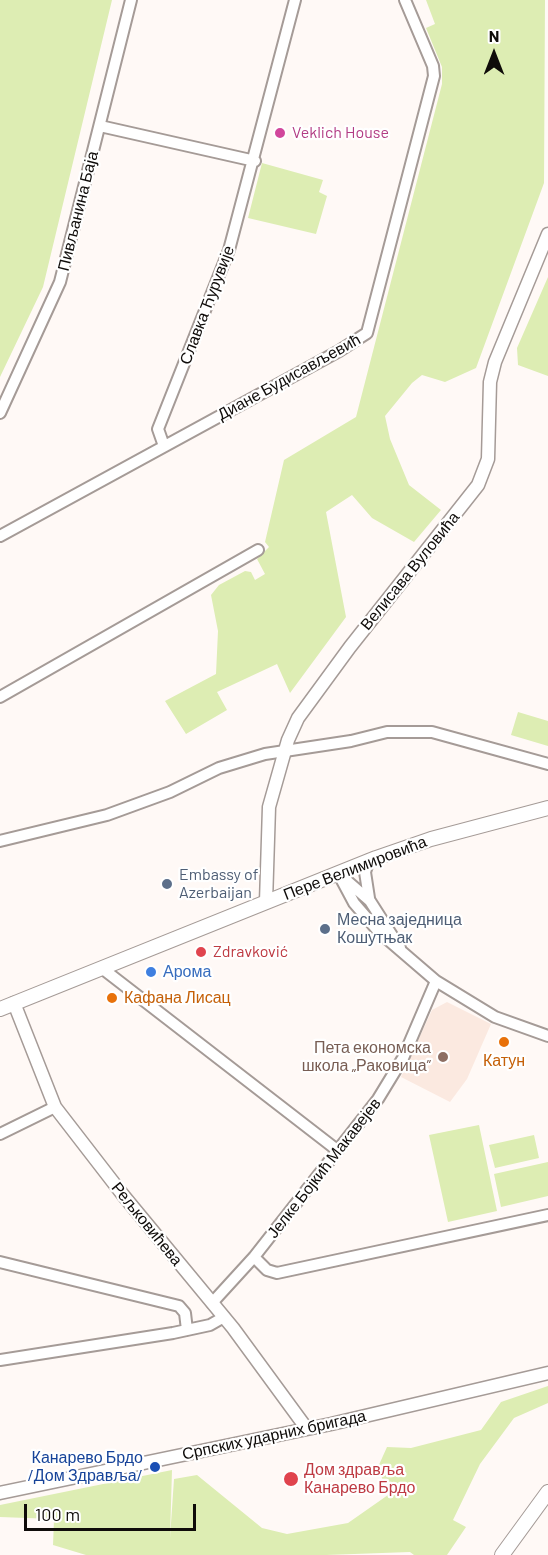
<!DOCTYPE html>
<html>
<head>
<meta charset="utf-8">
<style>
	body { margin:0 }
	#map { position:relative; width:548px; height:1555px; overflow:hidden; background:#fff9f6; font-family:Barlow,sans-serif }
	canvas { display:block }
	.north { position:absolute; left:464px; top:24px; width:60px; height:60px; -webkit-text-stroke:4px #fff; paint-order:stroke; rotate:0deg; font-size:16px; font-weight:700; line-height:24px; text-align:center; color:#0f0c0a }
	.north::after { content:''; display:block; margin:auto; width:21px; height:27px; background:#0f0c0a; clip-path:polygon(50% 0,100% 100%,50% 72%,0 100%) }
	.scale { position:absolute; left:24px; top:1504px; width:172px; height:27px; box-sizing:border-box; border:3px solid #0f0c0a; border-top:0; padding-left:8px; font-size:18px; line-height:21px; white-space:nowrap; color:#0f0c0a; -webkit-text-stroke:4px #fff; paint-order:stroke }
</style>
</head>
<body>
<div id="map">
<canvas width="548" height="1555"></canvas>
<div class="north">N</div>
<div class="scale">100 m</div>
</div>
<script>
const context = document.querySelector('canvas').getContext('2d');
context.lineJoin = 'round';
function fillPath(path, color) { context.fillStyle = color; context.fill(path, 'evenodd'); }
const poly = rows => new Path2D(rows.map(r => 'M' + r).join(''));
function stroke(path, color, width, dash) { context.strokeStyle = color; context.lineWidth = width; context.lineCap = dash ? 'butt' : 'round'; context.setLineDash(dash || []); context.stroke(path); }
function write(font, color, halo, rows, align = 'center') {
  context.font = font + ' Barlow,sans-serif'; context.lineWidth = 4.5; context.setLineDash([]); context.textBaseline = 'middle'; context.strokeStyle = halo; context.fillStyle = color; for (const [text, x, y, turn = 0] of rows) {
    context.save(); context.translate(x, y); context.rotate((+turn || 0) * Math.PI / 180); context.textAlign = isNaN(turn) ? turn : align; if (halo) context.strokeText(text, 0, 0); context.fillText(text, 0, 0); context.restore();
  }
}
const built = poly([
	[447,1002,491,1024,467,1079,450,1102,401,1077,432,1010]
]);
const green = poly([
	[0,0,112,0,43,287,0,377],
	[426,0,545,0,544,183,476,368,445,382,422,375,412,383,385,416,390,439,409,485,441,510,414,542,372,518,352,495,326,512,346,617,290,693,277,664,217,692,227,710,186,734,165,701,216,674,218,631,211,595,219,585,245,571,251,572,255,580,265,574,257,559,269,547,265,542,284,460,356,417,442,84,442,67,426,28,435,24],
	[262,163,323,180,319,192,327,196,316,234,248,218],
	[548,277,548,376,518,365,517,348],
	[518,712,548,721,548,746,511,735],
	[479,1125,497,1211,448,1222,429,1135],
	[534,1135,539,1158,495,1168,489,1145],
	[548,1162,548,1196,501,1207,494,1174],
	[548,1386,548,1403,514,1418,480,1464,453,1520,466,1527,447,1555,414,1555,410,1552,326,1555,86,1555,53,1545,54,1519,0,1517,0,1505,172,1470,170,1538,174,1479,197,1475,262,1528,287,1534,348,1523,388,1495,378,1467,387,1447,411,1448,481,1430,501,1402]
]);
const minor = poly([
	[100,126,255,161],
	[0,413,60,282,131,0],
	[164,446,158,429,229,250,295,0],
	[0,536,339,351,367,333,434,76,433,66,405,0],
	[0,697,258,550],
	[0,841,107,815,170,792,219,768,265,754,351,741,387,732,432,732,548,764],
	[338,873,354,903,379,932,436,981,495,1017,548,1036],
	[338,873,370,901,400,948],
	[369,898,365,872,369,860],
	[103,969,337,1150],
	[0,1134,55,1107],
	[254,1257,267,1270,277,1273,548,1215],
	[0,1262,179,1306,185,1313,187,1330],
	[212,1303,254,1257,378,1099,403,1058,436,981],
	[0,1360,173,1333,210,1325,224,1317]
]);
const tertiary = poly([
	[266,902,269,807,288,740,298,718,350,647,478,485,488,459,490,382,495,362,548,234],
	[14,1003,55,1107,123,1195,233,1328,307,1429],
	[0,1493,331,1424,548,1373]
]);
const secondary = poly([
	[0,1009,376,858,431,839,548,808],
	[502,1555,548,1492]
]);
const markers = [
	[280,133,6,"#d1479c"],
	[167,884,6,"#5c6f8a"],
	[325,929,6,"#5c6f8a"],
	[201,952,6,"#e0444e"],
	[151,972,6,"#3f7fe0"],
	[112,998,6,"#e8710a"],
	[504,1042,6,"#e8710a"],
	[443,1057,6,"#8d6e63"],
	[155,1467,6,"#1a4fb4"],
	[291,1479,8,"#e0444e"]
];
const hotelNames = [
	["Veklich House",292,133]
];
const streetNames = [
	["Пивљанина Баја",78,211,-76],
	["Славка Ћурувије",207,305,-69],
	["Диане Будисављевић",289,377,-29],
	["Велисава Вуловића",410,571,-51],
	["Пере Велимировића",355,868,-21],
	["Јелке Бојкић Макавејев",324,1168,-52],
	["Рељковићева",147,1224,51],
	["Српских ударних бригада",274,1435,-12]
];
const serviceNames = [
	["Embassy of",179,875],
	["Azerbaijan",179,893],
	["Месна заједница",337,920],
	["Кошутњак",337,938]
];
const healthNames = [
	["Zdravković",213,952],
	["Дом здравља",304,1470],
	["Канарево Брдо",304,1488]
];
const shopNames = [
	["Арома",163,972]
];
const foodNames = [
	["Кафана Лисац",124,998],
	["Катун",504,1061,"center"]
];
const educationNames = [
	["Пета економска",431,1048],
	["школа „Раковица”",431,1066]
];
const transitNames = [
	["Канарево Брдо",143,1458],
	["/Дом Здравља/",143,1476]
];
fillPath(built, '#fbe9e0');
fillPath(green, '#ddedb3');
stroke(minor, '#a59b97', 14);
stroke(tertiary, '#a59b97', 15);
stroke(secondary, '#a59b97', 16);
stroke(minor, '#fff', 10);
stroke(tertiary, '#fff', 12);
stroke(secondary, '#fff', 14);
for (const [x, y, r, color] of markers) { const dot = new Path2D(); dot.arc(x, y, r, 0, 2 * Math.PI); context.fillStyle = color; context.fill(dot); stroke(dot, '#fff', 2); }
write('16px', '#b23c85', '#fff', hotelNames, 'left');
write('16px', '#0f0c0a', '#fff', streetNames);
write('16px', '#4e5e75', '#fff', serviceNames, 'left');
write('16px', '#be3a42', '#fff', healthNames, 'left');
write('16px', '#366cbe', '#fff', shopNames, 'left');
write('16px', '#c56008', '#fff', foodNames, 'left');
write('16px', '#785e54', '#fff', educationNames, 'right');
write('16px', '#164399', '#fff', transitNames, 'right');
</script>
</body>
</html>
